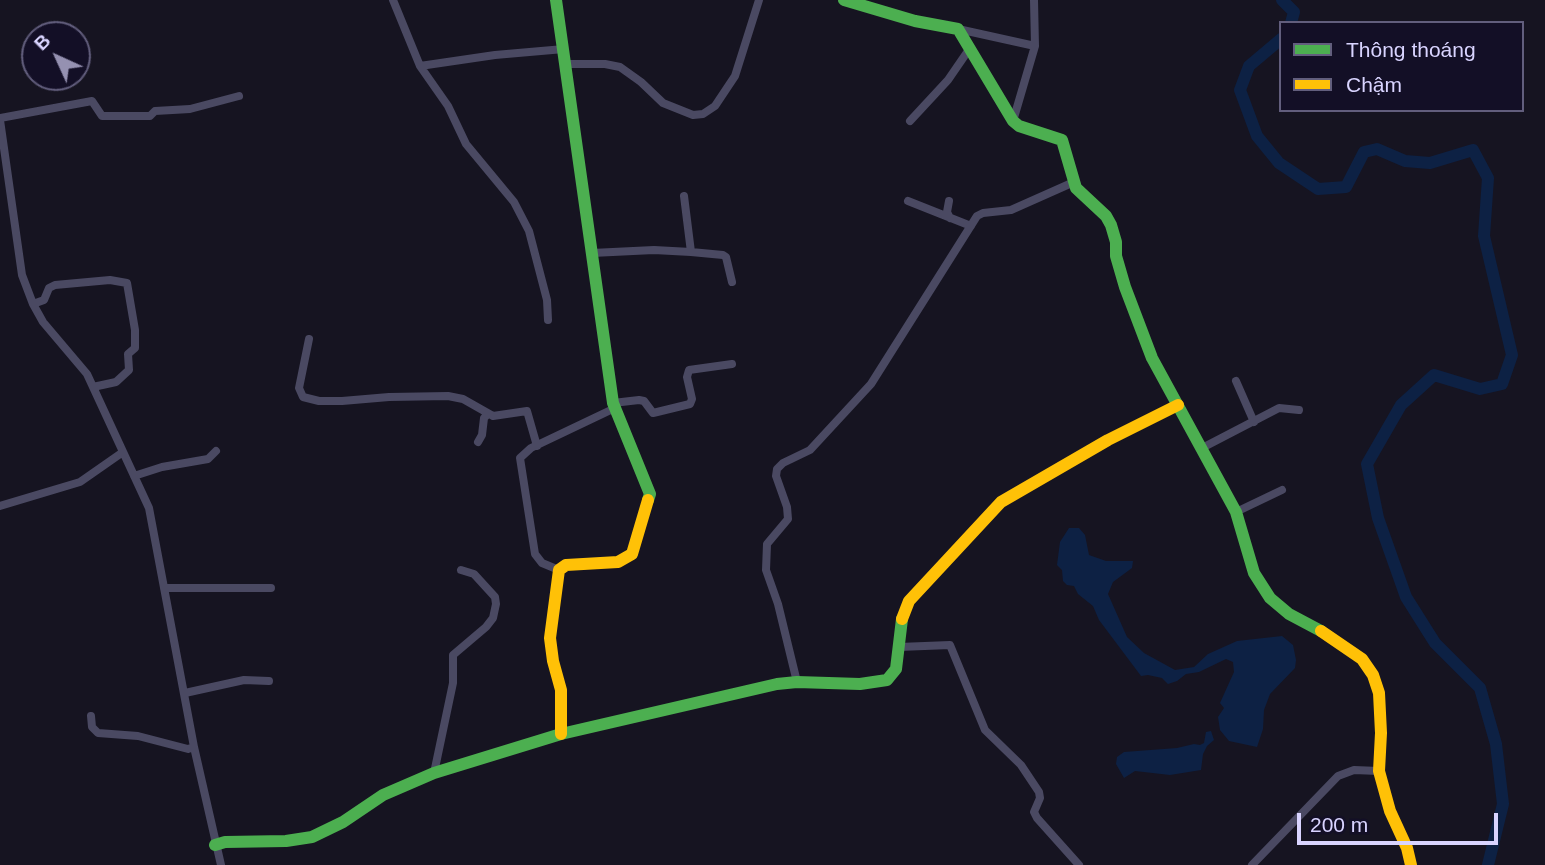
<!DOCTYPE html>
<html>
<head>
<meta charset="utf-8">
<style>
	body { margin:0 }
	#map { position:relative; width:1545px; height:865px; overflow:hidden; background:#161421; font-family:Helvetica,sans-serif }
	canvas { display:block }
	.legend { position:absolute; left:1279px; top:21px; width:245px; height:91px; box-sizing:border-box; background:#130f26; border:2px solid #625e7d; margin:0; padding:9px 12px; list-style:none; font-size:21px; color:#d9d4ff }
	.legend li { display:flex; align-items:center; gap:14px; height:35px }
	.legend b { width:35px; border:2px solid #625e7d }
	.north { position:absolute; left:21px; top:21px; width:70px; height:70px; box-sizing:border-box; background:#130f26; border:2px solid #625e7d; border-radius:50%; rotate:315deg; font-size:19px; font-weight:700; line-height:28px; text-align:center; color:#d9d4ff }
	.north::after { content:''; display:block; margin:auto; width:24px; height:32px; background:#9591b1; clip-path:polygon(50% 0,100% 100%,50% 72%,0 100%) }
	.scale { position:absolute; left:1297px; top:813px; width:201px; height:32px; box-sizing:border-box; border:4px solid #d9d4ff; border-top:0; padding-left:9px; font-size:21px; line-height:24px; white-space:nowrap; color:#d9d4ff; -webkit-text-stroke:5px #130f26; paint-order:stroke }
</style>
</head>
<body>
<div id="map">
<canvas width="1545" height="865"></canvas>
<ul class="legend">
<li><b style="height:9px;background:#4caf50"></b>Thông thoáng</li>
<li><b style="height:9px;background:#ffc107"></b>Chậm</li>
</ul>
<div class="north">B</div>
<div class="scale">200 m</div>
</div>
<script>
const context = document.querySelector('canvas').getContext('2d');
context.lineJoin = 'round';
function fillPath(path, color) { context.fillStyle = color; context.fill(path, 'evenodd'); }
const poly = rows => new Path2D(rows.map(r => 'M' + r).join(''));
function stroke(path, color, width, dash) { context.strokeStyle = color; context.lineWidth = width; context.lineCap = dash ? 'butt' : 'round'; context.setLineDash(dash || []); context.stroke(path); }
const water = poly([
	[1069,528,1079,528,1085,535,1089,555,1106,561,1133,561,1132,568,1113,582,1108,594,1127,637,1144,653,1175,670,1194,667,1208,654,1237,641,1282,636,1293,645,1296,660,1295,668,1270,694,1264,710,1263,729,1257,747,1229,741,1220,730,1218,717,1224,708,1220,703,1234,672,1233,662,1226,659,1199,672,1186,674,1177,681,1168,684,1162,678,1148,675,1141,676,1099,620,1093,606,1078,594,1074,586,1067,585,1063,581,1062,570,1057,565,1060,542],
	[1211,731,1214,740,1207,746,1203,754,1201,770,1170,775,1135,771,1124,778,1116,764,1117,757,1124,752,1177,748,1194,744,1200,745,1204,743,1206,732]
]);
const river = poly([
	[1282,0,1294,12,1291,23],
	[1281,39,1249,66,1240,90,1257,136,1279,163,1318,189,1346,187,1364,152,1377,149,1405,161,1430,163,1473,150,1488,178,1484,236,1512,355,1502,384,1480,389,1434,375,1401,405,1367,464,1378,518,1406,597,1435,643,1480,688,1496,744,1503,804,1488,865]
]);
const street = poly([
	[393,0,420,66],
	[958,29,1035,46],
	[566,64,605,64,620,67,641,82,663,103,693,115,703,114,715,106,735,76,759,0],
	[0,118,92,101,102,116,150,116,155,111,190,109,239,96],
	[0,120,22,275,33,304,43,322,87,374,149,508,194,747,221,865],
	[910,121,948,80,970,48],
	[1013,121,1035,46,1034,0],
	[908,201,971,226],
	[949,201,947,212,950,218],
	[691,252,723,255,726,257,732,282],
	[592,253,654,250,691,252,684,196],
	[33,304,44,300,49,288,55,285,110,280,127,283,135,330,135,348,128,354,129,370,116,382,93,387],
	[548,320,547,300,529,231,514,202,466,144,448,106,420,66,495,55,564,49],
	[309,339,299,388,303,397,319,401,342,401,389,397,448,396,463,399,493,416,527,411,537,446],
	[1236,381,1254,422],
	[613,403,639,400,644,401,653,413,690,404,692,399,687,377,689,370,732,364],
	[478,442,482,435,484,418,488,414],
	[1202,448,1279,408,1299,410],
	[134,476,162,467,208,459,216,451],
	[0,506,80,482,123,452],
	[1236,512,1282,490],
	[559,570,542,563,535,554,520,458,531,448,615,408],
	[164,588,271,588],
	[899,647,950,645,985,730,1021,765,1039,792,1040,798,1034,812,1037,818,1079,865],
	[797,682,778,604,766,570,767,544,788,519,787,507,776,476,777,469,783,463,810,450,871,384,977,216,983,213,1011,210,1074,182],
	[185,693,244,680,269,681],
	[91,716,92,727,98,733,138,736,188,749,194,747],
	[434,773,453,683,453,655,486,627,493,618,496,604,495,597,474,574,461,570],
	[1252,865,1338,776,1354,770,1379,771]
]);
const fast = poly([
	[556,0,613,403,650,494,648,500],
	[844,0,915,21,958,29,1013,121,1019,126,1062,140,1076,188,1106,216,1111,225,1116,242,1116,256,1125,287,1152,358,1236,512,1254,573,1270,598,1289,614,1321,631],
	[215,845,225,842,286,841,312,837,343,822,383,795,434,773,561,734,777,684,797,682,860,684,887,680,896,669,902,619]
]);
const slow = poly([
	[902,619,909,601,1001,502,1108,440,1178,405],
	[1321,631,1362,659,1373,675,1379,693,1381,733,1379,771,1390,811,1407,848,1411,865],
	[561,734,561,690,553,661,550,638,559,570,566,565,618,562,632,554,648,500]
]);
fillPath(water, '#0d2144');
stroke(river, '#0d2144', 12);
stroke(street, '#4a4962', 8);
stroke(fast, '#4caf50', 12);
stroke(slow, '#ffc107', 12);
</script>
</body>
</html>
